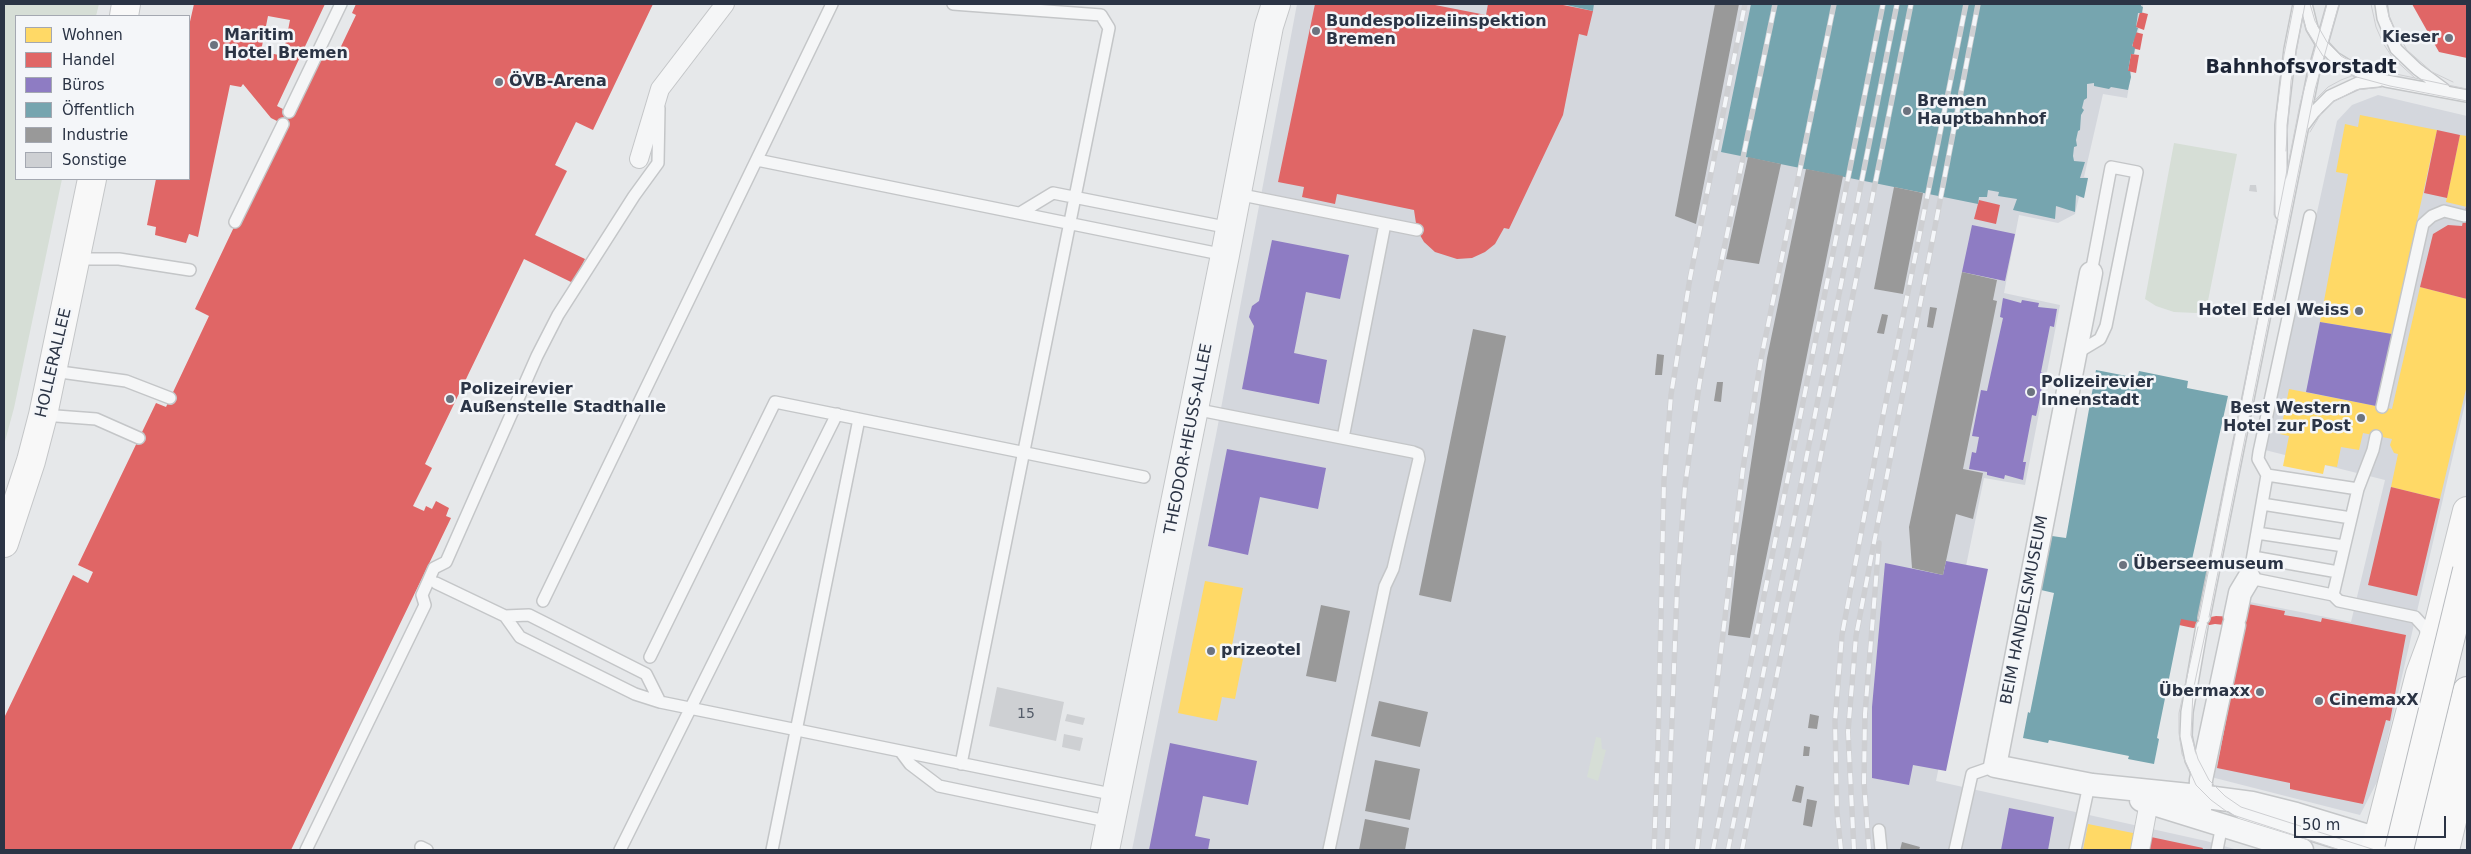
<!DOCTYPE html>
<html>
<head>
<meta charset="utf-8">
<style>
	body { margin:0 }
	#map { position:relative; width:2471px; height:854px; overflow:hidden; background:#e6e8ea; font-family:"DejaVu Sans",sans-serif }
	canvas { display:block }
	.frame { position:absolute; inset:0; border:5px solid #2b3445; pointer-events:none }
	.legend { position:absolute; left:15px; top:15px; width:175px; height:165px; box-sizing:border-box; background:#f4f6f9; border:1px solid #a4a8b1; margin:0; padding:6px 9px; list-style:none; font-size:15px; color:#2b3445 }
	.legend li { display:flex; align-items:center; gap:10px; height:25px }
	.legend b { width:25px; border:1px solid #a4a8b1 }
	.scale { position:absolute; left:2294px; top:816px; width:152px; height:22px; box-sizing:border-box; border:2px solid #2b3445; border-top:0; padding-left:6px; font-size:15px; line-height:18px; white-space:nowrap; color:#2b3445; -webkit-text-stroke:4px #f4f6f9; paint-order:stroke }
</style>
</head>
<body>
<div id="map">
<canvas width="2471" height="854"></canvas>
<div class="frame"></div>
<ul class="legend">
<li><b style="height:14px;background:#ffd966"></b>Wohnen</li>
<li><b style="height:14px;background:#e06666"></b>Handel</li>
<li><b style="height:14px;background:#8e7cc3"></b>Büros</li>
<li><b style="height:14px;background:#76a5af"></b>Öffentlich</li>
<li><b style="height:14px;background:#999"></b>Industrie</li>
<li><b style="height:14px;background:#ced0d3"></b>Sonstige</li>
</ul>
<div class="scale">50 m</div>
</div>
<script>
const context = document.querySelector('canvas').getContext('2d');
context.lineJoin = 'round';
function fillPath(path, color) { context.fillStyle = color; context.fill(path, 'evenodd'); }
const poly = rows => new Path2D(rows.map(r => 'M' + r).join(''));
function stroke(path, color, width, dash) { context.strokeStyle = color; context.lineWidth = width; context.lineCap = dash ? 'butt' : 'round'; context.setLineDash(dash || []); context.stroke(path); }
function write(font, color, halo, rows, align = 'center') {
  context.font = font + ' "DejaVu Sans",sans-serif'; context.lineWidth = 5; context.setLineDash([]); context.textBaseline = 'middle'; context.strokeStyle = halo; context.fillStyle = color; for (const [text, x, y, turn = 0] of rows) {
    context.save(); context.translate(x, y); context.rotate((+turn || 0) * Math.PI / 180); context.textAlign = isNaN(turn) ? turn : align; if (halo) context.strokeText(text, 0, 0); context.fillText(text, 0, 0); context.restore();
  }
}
const built = poly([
	[1297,4,2143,4,2127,98,2103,94,2084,177,2088,178,2084,198,2079,197,2075,214,2058,223,2019,215,2004,293,2060,305,2025,485,1984,478,1966,566,1979,569,1936,781,2206,841,2238,850,1132,850,1216,435],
	[2378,95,2467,116,2467,395,2378,780,2360,815,2211,777,2245,601,2351,622,2385,480,2265,450,2337,121,2352,105]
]);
const green = poly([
	[4,4,99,4,96,16,16,16,16,179,62,179,14,408,4,445],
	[2174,143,2237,154,2206,311,2196,313,2174,312,2156,306,2145,299],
	[1596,737,1601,738,1602,749,1606,750,1598,781,1587,777]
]);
const homes = poly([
	[2360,115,2437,130,2392,334,2320,322,2348,174,2336,172,2345,124,2358,127],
	[2460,135,2467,136,2467,207,2446,202],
	[2420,287,2467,299,2467,385,2440,499,2391,487,2398,454,2394,453,2390,445,2392,439,2363,433,2359,450,2341,447,2337,467,2325,465,2323,474,2283,466,2289,436,2280,434,2289,389,2392,409],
	[1205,581,1243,588,1230,656,1243,659,1235,699,1222,697,1217,721,1178,713],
	[2088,824,2138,834,2135,850,2083,850]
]);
const shops = poly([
	[194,4,325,4,277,106,289,112,319,51,335,59,356,15,352,13,356,4,653,4,593,130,576,122,555,165,567,171,535,235,585,259,573,283,524,259,425,464,432,468,413,506,424,511,426,506,432,509,436,501,449,508,446,516,451,518,291,850,4,850,4,718,73,575,88,583,93,572,78,565,156,403,166,407,209,316,195,309,283,124,271,118,243,84,241,87,230,85,198,237,189,234,186,243,155,235,156,227,147,225,156,179,189,179,189,26],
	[268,16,290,20,283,56,261,51],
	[1315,4,1430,4,1486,15,1488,4,1558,4,1593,11,1587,36,1579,34,1563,115,1509,229,1504,228,1495,244,1485,252,1472,258,1457,259,1435,252,1424,242,1417,230,1414,210,1337,194,1335,204,1302,197,1304,187,1278,182],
	[2412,4,2467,4,2467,58,2439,52],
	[2140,12,2148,14,2144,30,2136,27],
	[2135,32,2143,34,2140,50,2132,48],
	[2131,54,2139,55,2136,73,2128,71],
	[2437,130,2460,135,2447,198,2424,193],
	[1979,200,2000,205,1996,224,1974,219],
	[2466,207,2467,299,2420,287,2433,234,2448,225,2462,226],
	[2391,487,2440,499,2417,596,2368,585],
	[2248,604,2285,611,2284,615,2302,618,2321,622,2322,618,2406,635,2390,721,2386,720,2363,804,2290,789,2290,783,2217,768,2244,627,2215,624,2193,628,2179,625,2181,617,2195,620,2216,616,2235,617],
	[2151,837,2203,848,2202,850,2149,850]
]);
const offices = poly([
	[1972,225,2015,234,2005,281,1962,272],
	[1272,240,1349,255,1340,299,1306,292,1294,353,1327,360,1319,404,1242,389,1254,326,1249,317,1252,306,1259,301],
	[2003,298,2021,303,2022,300,2039,303,2038,307,2057,309,2054,327,2050,326,2041,372,2045,373,2037,412,2036,416,2032,415,2023,462,2026,462,2023,480,2005,475,2004,479,1987,475,1987,472,1969,469,1972,452,1976,453,1979,437,1972,436,1981,390,1987,391,2003,318,2000,317],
	[2320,322,2392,334,2376,406,2306,392],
	[1227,449,1326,468,1318,509,1260,497,1248,555,1208,546],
	[1946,561,1988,569,1946,771,1913,765,1909,785,1872,778,1872,707,1885,563,1943,575],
	[1170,743,1257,761,1248,805,1203,796,1195,836,1210,839,1208,850,1149,850],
	[2009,808,2054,817,2048,850,2001,850]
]);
const public = poly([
	[1562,4,1594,4,1593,11],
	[1751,4,2141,4,2141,6,2143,7,2142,13,2138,13,2136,27,2138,28,2132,46,2135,48,2134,54,2131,54,2128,71,2130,71,2131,77,2128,90,2111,87,2109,89,2094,86,2094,83,2087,84,2087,98,2084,100,2082,108,2084,110,2081,115,2080,130,2078,131,2076,140,2077,146,2074,147,2073,156,2074,161,2085,162,2080,178,2088,178,2084,198,2076,195,2075,212,2056,206,2055,219,2013,210,2017,199,1998,196,1999,192,1988,190,1987,197,1979,197,1978,204,1721,152],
	[2096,370,2137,378,2139,371,2188,381,2187,388,2228,396,2191,564,2208,567,2197,622,2181,619,2157,738,2159,739,2154,764,2128,759,2129,756,2049,740,2048,743,2023,738,2028,712,2030,713,2054,593,2041,590,2052,536,2066,538]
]);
const industry = poly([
	[1715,4,1739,4,1696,224,1675,216],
	[1748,157,1781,164,1759,264,1726,259],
	[1806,169,1843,176,1750,638,1728,635,1737,555,1767,358],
	[1894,187,1923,193,1903,294,1874,289],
	[1962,272,1997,280,1993,300,1997,301,1963,469,1983,473,1973,519,1956,514,1943,575,1912,568,1909,527],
	[1930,307,1937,308,1933,328,1927,327],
	[1882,314,1888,315,1884,334,1877,333],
	[1473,329,1506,336,1451,602,1419,595],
	[1657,354,1664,355,1662,375,1655,375],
	[1717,382,1723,382,1721,402,1714,401],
	[1321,605,1350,611,1336,682,1306,676],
	[1379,701,1428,712,1420,747,1371,736],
	[1810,714,1819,716,1817,729,1808,728],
	[1804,746,1810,747,1809,756,1803,756],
	[1375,760,1420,769,1410,820,1365,811],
	[1796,785,1804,787,1801,803,1792,801],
	[1807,799,1817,801,1812,827,1803,825],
	[1365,819,1409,828,1405,850,1359,850],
	[1902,842,1920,847,1919,850,1900,850]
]);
const building = poly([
	[2250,185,2256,185,2257,192,2249,191],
	[997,687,1064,702,1056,741,989,726],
	[1067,714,1085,718,1083,725,1065,721],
	[1064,734,1083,738,1080,751,1062,747]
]);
const service = poly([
	[953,4,1101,15,1109,28,961,764],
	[2306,4,2312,28,2321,43,2335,58,2348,66,2363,74,2386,81,2467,96],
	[2381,4,2383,18,2396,49,2417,69,2444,89],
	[289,112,341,4],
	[2305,124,2314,112,2330,96,2358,83,2378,81],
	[757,160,1225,255],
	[1237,194,1417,230],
	[1020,213,1053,193,1230,228],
	[2281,214,2281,125,2290,49,2299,4],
	[2310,216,2259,452,2258,459,2267,475,2249,578,2333,595,2339,601,2415,617,2425,628,2428,639],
	[235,222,283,124],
	[77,259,119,259,190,270],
	[2075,354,2100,339,2106,326,2137,172,2111,167,2091,273],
	[53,371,126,381,170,398],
	[2382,407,2423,224,2432,216,2444,211,2464,216],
	[1194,409,1413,452,1418,454,1419,459,1393,569,1385,586,1329,850],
	[43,415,96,419,139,438],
	[1343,438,1385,224],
	[2267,475,2358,489],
	[2262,504,2351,518],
	[2257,533,2344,546],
	[2253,557,2338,572],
	[436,583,505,616,520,637,635,694,660,702,1116,795],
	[2333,595,2358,489,2373,450,2376,436],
	[543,601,832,4],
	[505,616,529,615,646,674,660,702],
	[2204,618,2313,75,2333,4],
	[650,657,775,402,1144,477],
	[901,752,910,764,939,786,1111,822],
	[2199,777,2191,760,2186,736,2187,712,2202,626],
	[2229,805,2241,813,2359,850],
	[1879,830,1881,850],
	[421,847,427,850],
	[306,850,425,605,422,595,434,568,446,562,537,356,558,315,634,196,658,163,659,108],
	[620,850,837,414],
	[772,850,859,419],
	[1955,850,1972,774,1995,766],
	[2075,850,2089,785],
	[2217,850,2222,825]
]);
const pedestrian = poly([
	[639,159,660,89,725,4],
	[2140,850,2149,802]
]);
const minor = poly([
	[2091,273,1995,766,2092,785,2199,796,2252,803,2296,814,2378,839],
	[2235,617,2240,593,2249,578],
	[2141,800,2302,850],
	[2200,810,2201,780,2234,625]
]);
const tertiary = poly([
	[1105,850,1225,255,1269,26,1276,4]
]);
const secondary = poly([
	[124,16,126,4],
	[4,543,31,461,43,415,92,179],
	[2375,850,2420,674,2439,623,2467,511],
	[2445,850,2467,759]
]);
const trunk = poly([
	[2428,850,2467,691]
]);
const tram = poly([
	[2310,4,2315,21,2327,42,2341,56,2358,66,2467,89],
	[2371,4,2376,27,2383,43,2392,57,2415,78],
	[2386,4,2390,20,2407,50,2432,72,2453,82],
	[2303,18,2306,29,2323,56,2353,76,2390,86,2467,101],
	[2313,102,2328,87,2341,80,2357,74],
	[2310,132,2322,112,2333,102,2356,90,2382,87],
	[2286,151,2291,81,2305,4],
	[2274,215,2276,117,2284,55,2294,4],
	[2209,617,2315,89,2339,4],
	[2199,619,2300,104,2327,4],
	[2207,625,2193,691,2191,735,2198,759,2209,780,2225,796,2241,807,2375,850],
	[2198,627,2179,713,2179,733,2182,754,2196,785,2211,800,2230,814,2340,850]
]);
const rail = poly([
	[1654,850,1658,746,1664,481,1671,395,1690,278,1745,4],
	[1667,850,1677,590,1685,486,1699,386,1716,287,1775,4],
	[1697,850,1743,468,1761,359,1834,4],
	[1713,850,1883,4],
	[1728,850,1897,4],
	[1742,850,1911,4],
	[1841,850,1837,812,1835,721,1842,635,1883,416,1966,4],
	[1854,850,1848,732,1856,636,1978,4],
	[1869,850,1864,783,1865,714,1879,543]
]);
const trunkBridge = poly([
	[2399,850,2467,570]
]);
const markers = [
	[1316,31,5,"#6c737f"],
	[2449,38,5,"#6c737f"],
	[214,45,5,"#6c737f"],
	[499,82,5,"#6c737f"],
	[1907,111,5,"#6c737f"],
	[2359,311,5,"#6c737f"],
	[2031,392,5,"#6c737f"],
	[450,399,5,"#6c737f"],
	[2361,418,5,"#6c737f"],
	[2123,565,5,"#6c737f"],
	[1211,651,5,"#6c737f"],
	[2260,692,5,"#6c737f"],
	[2319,701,5,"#6c737f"]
];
const numberNames = [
	["15",1026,714]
];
const poiNames = [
	["Bundespolizeiinspektion",1326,22],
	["Bremen",1326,40],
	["Maritim",224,36],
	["Hotel Bremen",224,54],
	["Kieser",2439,38,"right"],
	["ÖVB-Arena",509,82],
	["Bremen",1917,102],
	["Hauptbahnhof",1917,120],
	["Hotel Edel Weiss",2349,311,"right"],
	["Polizeirevier",2041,383],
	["Innenstadt",2041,401],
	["Polizeirevier",460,390],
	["Außenstelle Stadthalle",460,408],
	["Best Western",2351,409,"right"],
	["Hotel zur Post",2351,427,"right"],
	["Überseemuseum",2133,565],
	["prizeotel",1221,651],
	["Übermaxx",2250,692,"right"],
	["CinemaxX",2329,701]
];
const streetNames = [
	["HOLLERALLEE",54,363,-77],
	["THEODOR-HEUSS-ALLEE",1189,439,-79],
	["BEIM HANDELSMUSEUM",2025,610,-79]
];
const quarterNames = [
	["Bahnhofsvorstadt",2301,68]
];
fillPath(built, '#d4d7dd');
fillPath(green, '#d6ded6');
fillPath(homes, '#ffd966');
fillPath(shops, '#e06666');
fillPath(offices, '#8e7cc3');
fillPath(public, '#76a5af');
fillPath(industry, '#999');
fillPath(building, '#ced0d3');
stroke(service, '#c4c6c8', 14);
stroke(pedestrian, '#c4c6c8', 20);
stroke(minor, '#c4c6c8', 25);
stroke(tertiary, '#c4c6c8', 30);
stroke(secondary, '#c4c6c8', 30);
stroke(trunk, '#b8bbbf', 30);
stroke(service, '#f5f6f7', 11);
stroke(pedestrian, '#f5f6f7', 18);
stroke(minor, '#f5f6f7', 22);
stroke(tertiary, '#f5f6f7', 28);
stroke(secondary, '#f8f8f8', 28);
stroke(trunk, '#f8f8f8', 28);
stroke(tram, '#cecfd2', 1);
stroke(rail, '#cecfd2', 5.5);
stroke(rail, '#f4f6f9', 4, [11]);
stroke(trunkBridge, '#b8bbbf', 30, []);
stroke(trunkBridge, '#f8f8f8', 28);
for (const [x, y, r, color] of markers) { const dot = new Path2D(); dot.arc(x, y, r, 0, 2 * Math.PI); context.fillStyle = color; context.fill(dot); stroke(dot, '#f4f6f9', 2); }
write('14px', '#545c69', null, numberNames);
write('bold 16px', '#2b3445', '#f4f6f9', poiNames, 'left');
write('16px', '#2b3445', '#f4f6f9', streetNames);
write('bold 19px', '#1d2536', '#f4f6f9', quarterNames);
</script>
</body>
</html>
